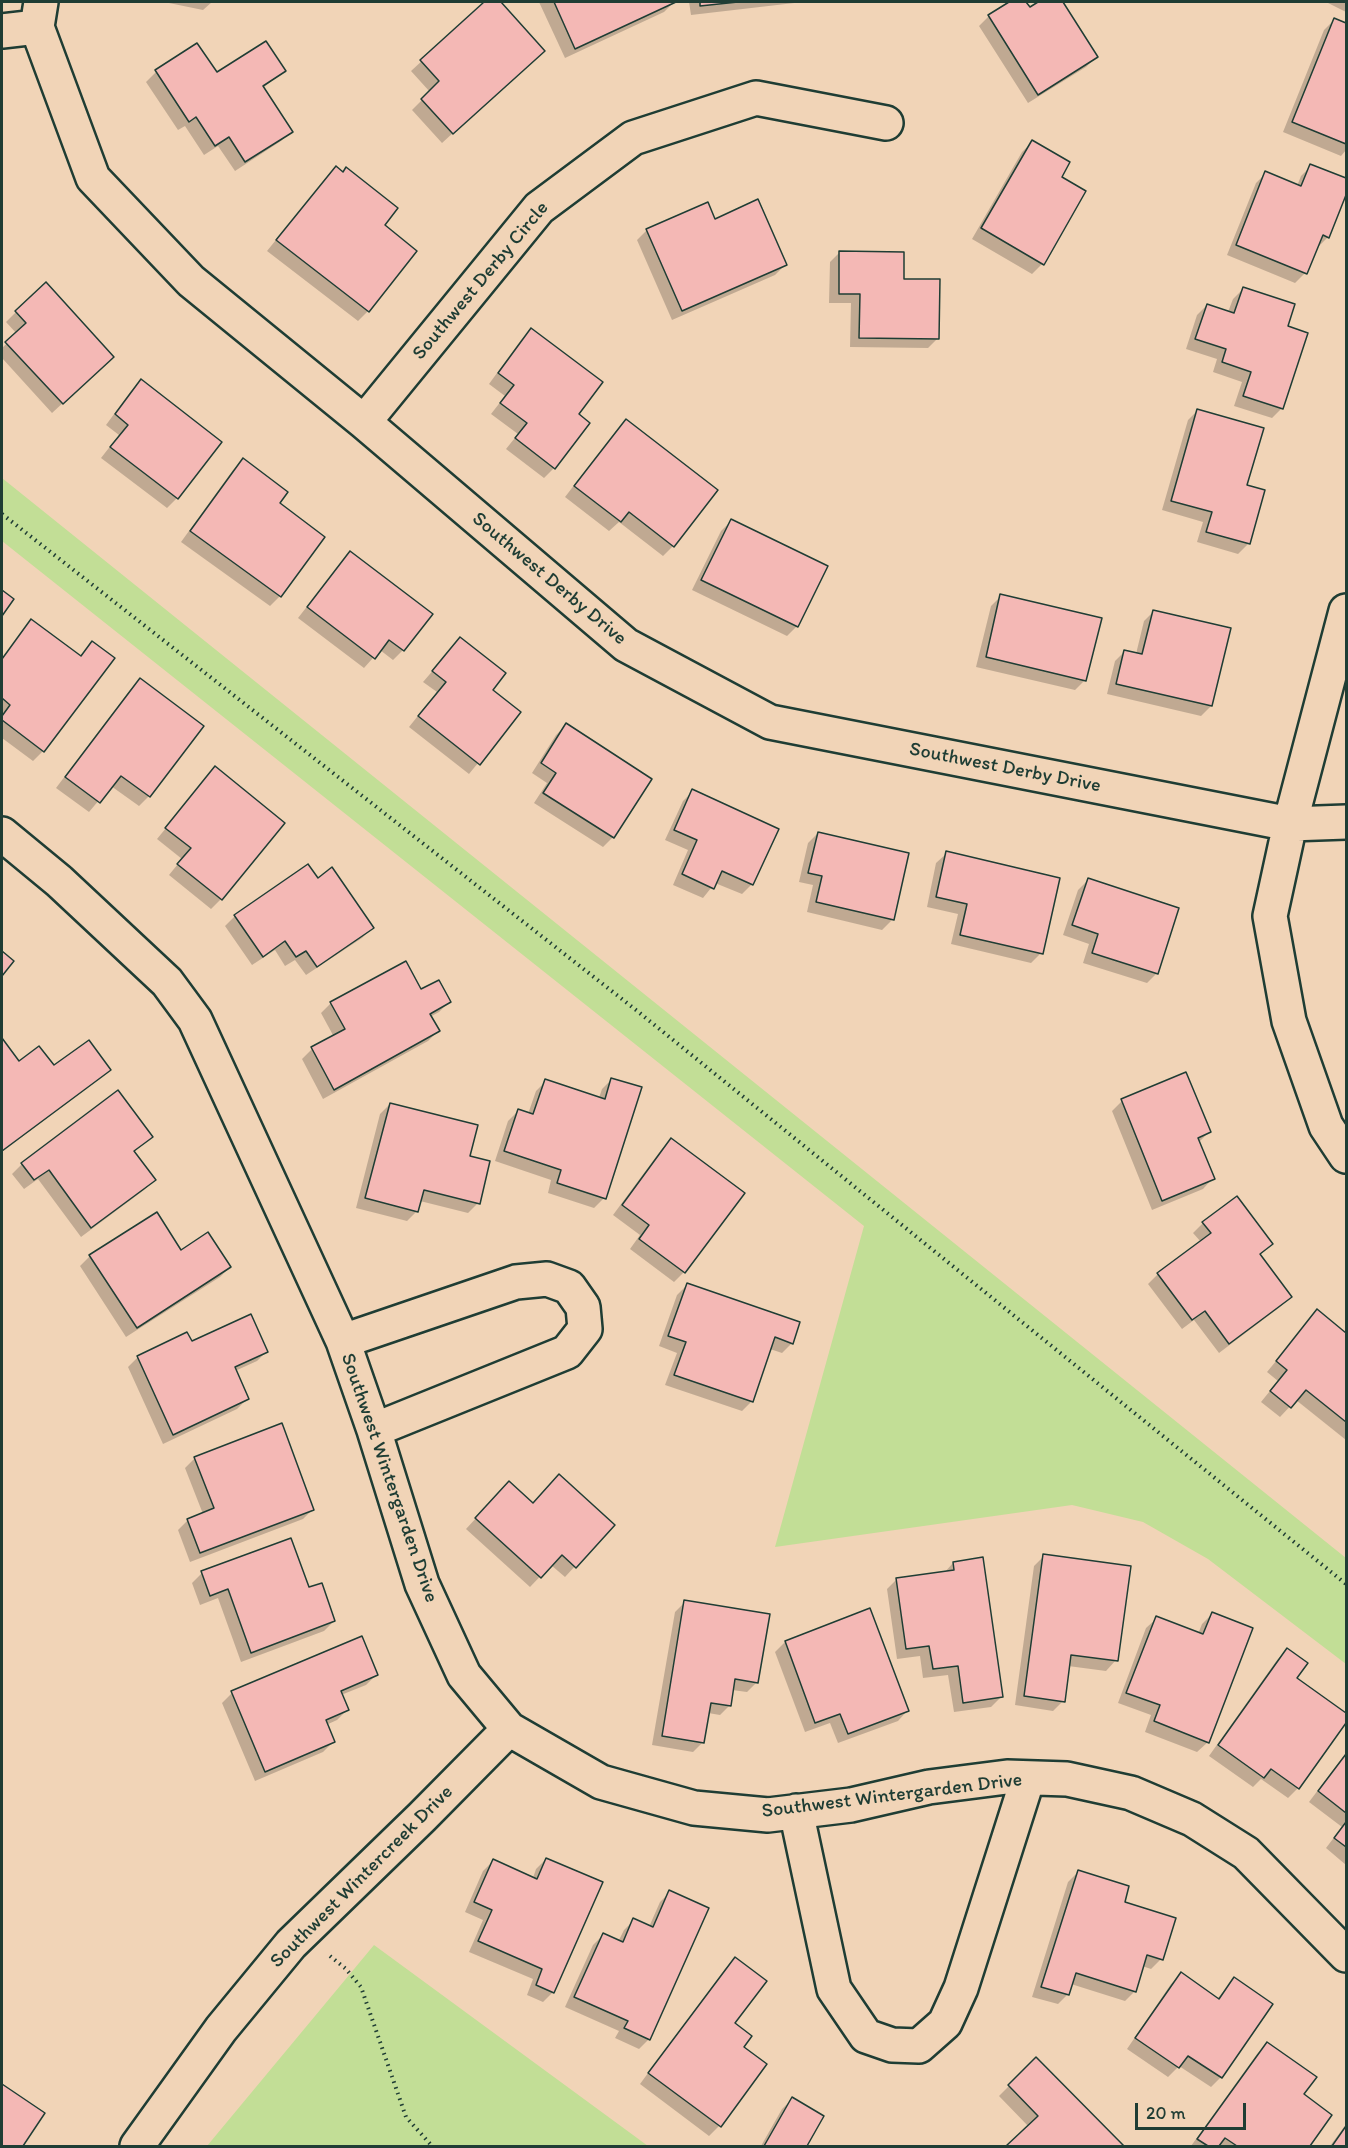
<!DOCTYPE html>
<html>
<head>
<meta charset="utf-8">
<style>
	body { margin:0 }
	#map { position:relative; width:1348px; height:2148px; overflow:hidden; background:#f1d4b7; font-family:Itim,sans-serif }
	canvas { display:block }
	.frame { position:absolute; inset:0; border:3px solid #1f3d34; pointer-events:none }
	.scale { position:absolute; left:1135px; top:2103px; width:111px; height:27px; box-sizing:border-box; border:3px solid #1f3d34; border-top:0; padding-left:8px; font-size:18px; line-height:21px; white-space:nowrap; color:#1f3d34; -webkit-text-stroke:4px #f1d4b7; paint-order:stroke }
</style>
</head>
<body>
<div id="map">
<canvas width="1348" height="2148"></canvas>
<div class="frame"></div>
<div class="scale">20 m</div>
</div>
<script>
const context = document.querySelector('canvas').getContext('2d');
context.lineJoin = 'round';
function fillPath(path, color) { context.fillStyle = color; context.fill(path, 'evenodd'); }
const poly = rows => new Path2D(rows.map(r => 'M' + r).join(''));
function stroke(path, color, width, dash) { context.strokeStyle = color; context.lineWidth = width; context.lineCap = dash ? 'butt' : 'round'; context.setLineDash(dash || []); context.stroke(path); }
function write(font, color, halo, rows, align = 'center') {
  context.font = font + ' Itim,sans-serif'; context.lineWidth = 6; context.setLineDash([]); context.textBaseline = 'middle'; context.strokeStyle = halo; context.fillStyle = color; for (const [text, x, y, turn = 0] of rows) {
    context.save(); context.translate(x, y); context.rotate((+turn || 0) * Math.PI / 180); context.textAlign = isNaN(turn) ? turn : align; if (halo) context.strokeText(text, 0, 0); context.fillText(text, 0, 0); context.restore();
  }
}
const green = poly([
	[2,478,1346,1558,1346,1664,1208,1559,1143,1522,1072,1505,775,1547,864,1226,2,541],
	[374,1945,648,2146,207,2146]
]);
const shadow = poly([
	[164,2,212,2,203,10],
	[486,2,499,2,543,51,442,143,412,110,430,92,411,71],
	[539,2,674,2,664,12,565,58],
	[689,2,803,2,691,15],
	[1012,2,1025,2,1030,9,1041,2,1061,2,1096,57,1086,67,1028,103,979,26,989,16],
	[1326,2,1346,2,1346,12],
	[1334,20,1346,24,1346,150,1341,156,1283,132,1324,30],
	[284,71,263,88,291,132,281,141,235,171,218,146,204,155,185,126,178,130,146,82,156,72,216,75],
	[1032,142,1059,177,1042,264,1032,274,972,239,1022,152],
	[1311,166,1346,180,1346,191,1328,237,1318,247,1305,273,1295,283,1227,255,1256,183,1266,173,1297,186,1301,176],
	[326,178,382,226,368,311,358,321,267,251],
	[647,230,785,265,775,275,672,320,637,240],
	[840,252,903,281,938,338,928,348,850,347,851,303,829,303,830,262],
	[1243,289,1286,327,1282,408,1272,418,1234,406,1242,382,1213,372,1217,359,1186,349,1197,315,1207,305,1228,312,1233,299],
	[16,312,102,367,52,413,2,358,2,348,17,334,6,322],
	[531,330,576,415,554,468,544,478,506,449,518,434,491,414,505,396,489,384,521,340],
	[141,381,220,442,177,498,167,508,101,458,119,435,106,425,131,391],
	[1198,410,1245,486,1263,491,1248,544,1238,554,1197,542,1203,522,1162,510,1188,420],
	[626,421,716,490,673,546,663,556,619,522,609,531,565,497,616,431],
	[243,460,277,503,323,537,280,596,270,606,181,542,233,470],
	[731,521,797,626,787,636,692,590,721,531],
	[351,553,403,650,393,660,380,650,364,668,298,618,341,563],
	[1001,596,1085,680,1075,690,976,667,991,606],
	[1154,611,1211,706,1201,716,1107,694,1115,661,1125,651,1136,654,1144,621],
	[31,621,79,657,92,643,113,658,43,751,33,761,2,738,2,658],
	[460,639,491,690,519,713,469,774,409,727,437,692,423,682],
	[140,680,202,726,149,796,139,806,111,786,89,812,56,788,130,690],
	[566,725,650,780,613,837,603,847,534,803,547,783,532,773,556,735],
	[215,768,221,899,211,909,169,875,182,859,157,839],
	[693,791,752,884,742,894,715,883,703,898,673,885,688,850,665,840,683,801],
	[818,833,907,854,892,920,882,930,807,912,813,885,799,882,808,843],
	[947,853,1041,953,1031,963,951,944,958,914,927,907,936,863],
	[317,880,372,928,362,938,306,975,295,960,285,966,275,950,252,965,225,926,235,916],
	[1088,880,1157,973,1147,983,1083,963,1089,944,1063,935,1078,890],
	[421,991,449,1002,439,1012,430,1017,438,1031,428,1041,323,1099,302,1059,312,1049,334,1037,321,1013,331,1003],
	[2,1041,18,1063,54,1068,109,1069,99,1079,2,1152],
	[612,1079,604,1198,594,1208,548,1193,551,1180,495,1161,508,1121,518,1111,528,1114,536,1091,546,1081,599,1098,602,1089],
	[118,1092,151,1137,133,1153,154,1180,144,1190,81,1237,38,1179,24,1189,12,1174,22,1164],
	[1122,1101,1209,1132,1199,1142,1213,1178,1203,1189,1152,1210,1112,1111],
	[390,1104,468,1157,478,1203,468,1213,420,1201,417,1211,407,1221,356,1208,380,1114],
	[671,1140,684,1272,674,1282,630,1249,640,1235,613,1215,661,1150],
	[1203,1223,1271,1244,1259,1256,1290,1297,1280,1307,1219,1353,1194,1320,1182,1329,1148,1284,1158,1274,1201,1242,1193,1233],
	[90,1256,230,1267,220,1277,126,1337,80,1266],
	[687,1285,792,1343,782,1353,770,1349,752,1401,742,1411,665,1385,677,1353,659,1346,677,1295],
	[1317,1311,1346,1335,1346,1440,1296,1400,1280,1417,1261,1402,1278,1381,1267,1372],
	[191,1343,267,1351,257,1361,235,1371,247,1399,237,1409,163,1444,128,1367,138,1357],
	[195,1458,313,1509,303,1519,190,1562,178,1530,188,1520,203,1514,185,1468],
	[499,1493,532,1504,613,1525,565,1577,551,1565,530,1587,466,1529],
	[1044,1556,1116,1660,1106,1671,1068,1666,1063,1701,1053,1711,1015,1705,1034,1566],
	[953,1563,1001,1697,991,1707,954,1712,948,1675,923,1678,920,1656,897,1659,887,1589,897,1579,944,1573],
	[202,1573,308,1589,334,1621,324,1631,241,1662,218,1598,200,1605,192,1583],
	[685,1602,757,1682,747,1692,732,1690,730,1705,720,1715,708,1713,703,1742,693,1752,652,1745,675,1612],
	[870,1610,908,1710,898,1721,838,1743,830,1723,805,1732,775,1652,785,1642],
	[1212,1614,1208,1742,1197,1752,1145,1732,1151,1715,1118,1703,1146,1628,1157,1618,1198,1634,1202,1624],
	[361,1638,376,1675,366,1685,341,1695,347,1710,337,1720,326,1725,333,1742,323,1752,255,1781,222,1703,232,1693],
	[1287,1650,1294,1678,1346,1715,1346,1721,1298,1788,1288,1798,1261,1779,1253,1787,1209,1756,1277,1660],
	[1346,1753,1346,1865,1326,1848,1342,1827,1309,1802],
	[546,1859,553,1992,543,2002,527,1995,533,1979,469,1952,483,1920,465,1912,483,1871,493,1861,533,1878,536,1869],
	[1078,1872,1123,1903,1161,1959,1151,1969,1142,1966,1135,1991,1125,2001,1071,1984,1068,1994,1058,2004,1032,1997,1068,1882],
	[670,1892,649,2039,639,2049,615,2038,619,2031,565,2007,593,1945,603,1935,618,1942,624,1930,634,1920,649,1927,660,1902],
	[735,1959,733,2024,741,2047,765,2064,719,2126,709,2136,640,2084,725,1969],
	[1181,1974,1217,1999,1234,1979,1271,2004,1220,2078,1211,2087,1179,2066,1168,2077,1127,2049,1171,1984],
	[1267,2044,1302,2095,1330,2115,1308,2146,1191,2146,1257,2054],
	[1036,2059,1122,2146,1008,2146,1029,2127,999,2096],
	[2,2086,43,2114,21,2146,2,2146],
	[792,2099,822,2116,805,2146,761,2146,782,2109],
	[1346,2125,1346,2146,1330,2146,1344,2127]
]);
const building = poly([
	[484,2,501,2,545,51,453,134,421,99,439,81,420,60,484,2],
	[554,2,676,2,575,49,554,2],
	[700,2,738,2,700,6,700,2],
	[1009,2,1026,2,1030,7,1038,2,1063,2,1098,57,1038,95,988,15,1009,2],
	[1334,18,1346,23,1346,144,1292,122,1334,18],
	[266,41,286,71,263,86,293,132,245,162,229,137,215,146,196,117,189,122,155,70,197,43,217,72,266,41],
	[1032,140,1070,162,1062,177,1086,191,1044,265,981,228,1032,140],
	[1310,164,1346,178,1346,195,1329,238,1323,235,1307,274,1236,245,1265,171,1301,186,1310,164],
	[336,166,343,172,346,167,398,208,385,225,417,251,369,312,276,240,336,166],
	[758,199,787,265,682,311,646,229,708,202,715,219,758,199],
	[839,251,904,252,904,279,940,279,939,339,859,338,860,294,839,294,839,251],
	[46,282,114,357,63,404,5,342,26,323,15,311,46,282],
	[1243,287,1295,304,1288,326,1308,333,1283,409,1243,396,1251,372,1222,362,1226,349,1195,339,1207,304,1234,313,1243,287],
	[531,328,603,382,579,414,590,423,555,469,515,438,527,423,500,403,514,385,498,373,531,328],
	[141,379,222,442,178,499,110,447,128,425,115,414,141,379],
	[1197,409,1264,428,1247,485,1265,490,1250,544,1206,532,1212,512,1171,501,1197,409],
	[626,419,718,490,674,547,629,512,621,522,574,486,626,419],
	[243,458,288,492,280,503,325,537,281,597,190,531,243,458],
	[731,519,828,566,798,627,701,580,731,519],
	[350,551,433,614,404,651,389,640,375,659,307,607,350,551],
	[2,590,14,599,2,616,2,590],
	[1000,594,1102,618,1086,681,986,657,1000,594],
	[1153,610,1231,628,1212,706,1116,684,1124,650,1142,654,1153,610],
	[31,619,81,656,92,641,115,658,44,752,2,720,2,716,10,705,2,698,2,659,31,619],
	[460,637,506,673,493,690,521,712,480,765,418,716,446,682,432,671,460,637],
	[140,678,204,726,150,797,121,776,100,803,65,777,140,678],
	[566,723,652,779,614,838,543,793,556,773,541,763,566,723],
	[215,766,285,823,222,900,177,864,191,848,165,828,215,766],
	[692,789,779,829,753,885,722,871,714,889,682,874,697,840,674,830,692,789],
	[818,832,909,853,894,920,816,902,822,876,808,873,818,832],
	[946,851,1060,878,1043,954,960,935,967,904,936,897,946,851],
	[308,864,318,878,332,867,374,928,317,967,306,951,296,957,285,941,263,957,234,915,308,864],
	[1088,878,1179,908,1158,974,1092,953,1098,934,1072,925,1088,878],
	[2,951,14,961,2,976,2,951],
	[406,961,421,989,439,980,451,1002,430,1014,440,1031,334,1090,311,1047,345,1029,330,1002,406,961],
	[2,1038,19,1061,39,1046,54,1065,89,1040,111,1070,2,1151,2,1038],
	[1186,1072,1211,1132,1198,1138,1215,1179,1162,1201,1121,1099,1186,1072],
	[611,1078,642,1087,606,1199,557,1183,561,1170,504,1151,518,1109,533,1114,545,1079,605,1099,611,1078],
	[118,1090,153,1137,134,1151,156,1180,91,1228,49,1170,34,1180,21,1163,118,1090],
	[390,1103,478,1125,470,1156,490,1161,480,1204,424,1190,418,1212,365,1198,390,1103],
	[671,1138,745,1193,685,1273,639,1239,649,1225,622,1205,671,1138],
	[1237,1196,1273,1244,1260,1254,1292,1297,1229,1344,1205,1311,1192,1320,1157,1273,1211,1233,1202,1222,1237,1196],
	[157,1212,181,1250,208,1232,231,1267,137,1328,89,1255,157,1212],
	[687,1283,800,1322,793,1344,775,1337,753,1402,674,1375,686,1342,668,1336,687,1283],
	[1317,1309,1346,1333,1346,1422,1306,1390,1291,1408,1270,1391,1287,1370,1276,1361,1317,1309],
	[251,1314,268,1352,235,1367,249,1399,173,1435,137,1356,187,1332,192,1341,251,1314],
	[282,1423,314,1510,200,1553,187,1519,214,1508,194,1457,282,1423],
	[559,1474,615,1525,576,1568,562,1555,541,1578,475,1518,509,1481,533,1503,559,1474],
	[291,1538,309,1587,322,1583,335,1621,251,1653,228,1589,210,1596,201,1571,291,1538],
	[1043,1554,1131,1566,1118,1661,1071,1655,1065,1702,1024,1696,1043,1554],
	[983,1557,1003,1697,963,1703,958,1666,933,1669,929,1646,906,1649,896,1578,954,1570,953,1562,983,1557],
	[684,1600,770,1614,758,1683,735,1679,731,1706,711,1703,704,1743,662,1736,684,1600],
	[870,1608,909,1711,848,1734,840,1714,815,1723,785,1641,870,1608],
	[1212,1612,1253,1628,1209,1743,1154,1721,1160,1705,1126,1693,1156,1616,1203,1634,1212,1612],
	[362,1636,378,1675,341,1691,349,1710,326,1720,335,1742,265,1772,231,1691,362,1636],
	[1287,1648,1308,1663,1297,1678,1346,1713,1346,1723,1299,1789,1271,1769,1264,1778,1218,1745,1287,1648],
	[1346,1754,1346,1813,1318,1791,1346,1754],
	[1346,1822,1346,1847,1334,1838,1346,1822],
	[546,1858,603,1882,554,1993,536,1985,542,1969,478,1941,492,1910,474,1902,493,1859,537,1879,546,1858],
	[1078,1870,1129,1886,1125,1902,1176,1918,1163,1960,1147,1955,1136,1992,1076,1973,1069,1995,1041,1987,1078,1870],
	[669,1890,709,1908,650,2040,624,2028,628,2021,574,1997,603,1933,623,1942,633,1918,653,1927,669,1890],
	[735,1957,767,1981,735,2023,752,2036,744,2047,767,2064,721,2127,648,2073,735,1957],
	[1181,1972,1219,1999,1234,1977,1273,2004,1222,2078,1188,2056,1179,2068,1135,2038,1181,1972],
	[1267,2042,1317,2077,1304,2094,1332,2115,1310,2146,1237,2146,1225,2138,1219,2146,1208,2146,1197,2139,1267,2042],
	[1036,2057,1124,2146,1006,2146,1038,2116,1008,2085,1036,2057],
	[2,2084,45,2113,23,2146,2,2146,2,2084],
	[792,2097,824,2116,807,2146,764,2146,792,2097],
	[1346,2126,1346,2146,1332,2146,1346,2126]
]);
const path = poly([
	[2,514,636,1010,1346,1584],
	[330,1956,346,1969,361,1987,406,2117,432,2146]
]);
const street = poly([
	[41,2,37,27,93,178,191,281,364,422,626,645,770,722,1290,824,1346,822],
	[2,31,37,27],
	[364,422,539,208,633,138,756,98,886,123],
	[1346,611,1290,824,1270,916,1289,1021,1326,1126,1346,1156],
	[2,834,59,881,167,982,195,1020,343,1341,374,1430,422,1584,464,1675,509,1729,601,1782,694,1808,768,1815,851,1805,929,1787,1007,1777,1067,1779,1131,1793,1192,1819,1246,1853,1346,1955],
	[343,1341,516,1282,547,1279,569,1287,583,1307,585,1329,567,1352,374,1430],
	[796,1811,834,1989,866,2036,892,2045,919,2046,945,2023,961,1988,1028,1778],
	[137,2146,221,2029,291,1944,422,1817,509,1729]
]);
const streetNames = [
	["Southwest Derby Circle",481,281,-50],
	["Southwest Derby Drive",549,579,40],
	["Southwest Derby Drive",1005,768,11],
	["Southwest Wintergarden Drive",389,1478,71],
	["Southwest Wintergarden Drive",892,1796,-7],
	["Southwest Wintercreek Drive",362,1877,-45]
];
fillPath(green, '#c2de96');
fillPath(shadow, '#0003');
fillPath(building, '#f4b8b5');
stroke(building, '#1f3d34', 1.5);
stroke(street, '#1f3d34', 38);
stroke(path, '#1f3d34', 4, [1.5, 4.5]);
stroke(street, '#f1d4b7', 33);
write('20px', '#1f3d34', '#f1d4b7', streetNames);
</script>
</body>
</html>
